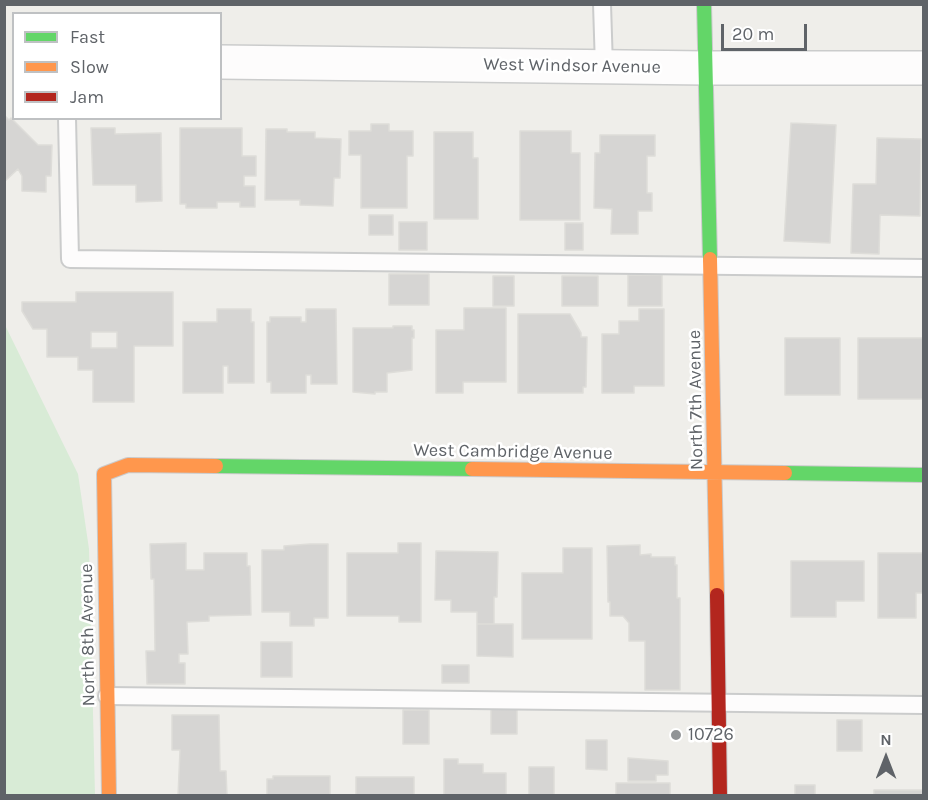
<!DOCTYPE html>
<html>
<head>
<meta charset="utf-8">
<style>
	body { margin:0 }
	#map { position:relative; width:928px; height:800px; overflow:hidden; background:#efeeea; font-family:Karla,sans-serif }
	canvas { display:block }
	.frame { position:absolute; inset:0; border:6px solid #5f6368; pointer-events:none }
	.legend { position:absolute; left:12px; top:12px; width:210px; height:108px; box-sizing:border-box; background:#fff; border:2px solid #bfc1c3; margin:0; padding:8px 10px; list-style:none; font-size:18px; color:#5f6368 }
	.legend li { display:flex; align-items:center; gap:12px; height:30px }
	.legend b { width:30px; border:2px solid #bfc1c3 }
	.north { position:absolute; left:856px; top:728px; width:60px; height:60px; -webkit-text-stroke:4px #fff; paint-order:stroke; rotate:0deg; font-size:16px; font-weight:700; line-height:24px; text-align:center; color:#5f6368 }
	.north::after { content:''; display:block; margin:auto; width:21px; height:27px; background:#5f6368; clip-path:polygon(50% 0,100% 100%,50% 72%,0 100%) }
	.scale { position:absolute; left:721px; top:24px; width:86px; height:27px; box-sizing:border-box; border:3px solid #5f6368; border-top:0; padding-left:8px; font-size:18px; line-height:21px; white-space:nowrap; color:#5f6368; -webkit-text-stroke:4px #fff; paint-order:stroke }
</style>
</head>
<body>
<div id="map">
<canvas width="928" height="800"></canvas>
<div class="frame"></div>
<ul class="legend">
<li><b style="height:8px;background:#63d668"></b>Fast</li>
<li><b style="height:8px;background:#ff974d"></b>Slow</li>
<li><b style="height:8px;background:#b3261e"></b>Jam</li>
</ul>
<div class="north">N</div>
<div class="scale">20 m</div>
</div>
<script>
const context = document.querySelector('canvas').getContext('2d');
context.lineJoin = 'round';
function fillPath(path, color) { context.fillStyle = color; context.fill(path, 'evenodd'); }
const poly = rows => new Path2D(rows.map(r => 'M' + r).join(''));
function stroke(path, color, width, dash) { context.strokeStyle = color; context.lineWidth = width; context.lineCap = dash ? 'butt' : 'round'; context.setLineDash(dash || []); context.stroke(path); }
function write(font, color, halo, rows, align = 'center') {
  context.font = font + ' Karla,sans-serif'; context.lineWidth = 5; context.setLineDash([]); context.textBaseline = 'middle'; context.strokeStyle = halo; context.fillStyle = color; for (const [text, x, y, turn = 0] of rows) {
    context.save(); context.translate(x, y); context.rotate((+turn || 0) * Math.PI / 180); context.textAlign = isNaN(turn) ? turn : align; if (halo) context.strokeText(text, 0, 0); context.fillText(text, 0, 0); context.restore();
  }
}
const green = poly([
	[4,323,78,474,89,549,95,795,5,795]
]);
const building = poly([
	[4,115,9,120,11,118,38,145,52,145,51,176,46,176,46,192,22,191,22,176,18,169,4,182,4,115],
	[791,123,836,125,830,243,784,241,791,123],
	[371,124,389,124,389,131,413,131,413,156,407,156,407,208,361,208,361,155,349,155,349,131,371,131,371,124],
	[91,128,115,128,115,134,161,133,162,201,136,202,136,185,93,185,91,128],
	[180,128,242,128,242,156,256,156,256,176,244,176,244,186,255,186,255,207,240,207,240,202,217,202,217,208,186,208,186,204,180,204,180,128],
	[266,129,287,129,287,132,315,132,315,138,341,139,340,178,334,178,333,206,300,205,300,200,265,200,266,129],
	[520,131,571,131,571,153,580,153,580,220,520,220,520,131],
	[434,132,473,132,473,158,478,158,478,219,434,219,434,132],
	[600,135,655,135,655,156,647,156,647,193,652,193,652,211,638,211,638,234,611,234,612,209,594,208,595,153,600,153,600,135],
	[877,138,921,139,920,216,880,215,879,254,851,253,853,184,876,184,877,138],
	[369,215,393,215,393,235,369,235,369,215],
	[399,222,427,222,427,250,399,250,399,222],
	[565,223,583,223,583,250,565,250,565,223],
	[389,274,429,274,429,305,389,305,389,274],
	[628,275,662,275,662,306,628,306,628,275],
	[493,276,514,276,514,306,493,306,493,276],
	[562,276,598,276,598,306,562,306,562,276],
	[76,292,173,292,173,346,134,346,134,402,93,402,93,370,78,370,78,357,47,357,47,329,33,329,22,311,22,302,76,302,76,292],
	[91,332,117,332,117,348,91,348,91,332],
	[464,308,506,308,506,382,463,382,463,393,436,393,436,330,464,330,464,308],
	[217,309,251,309,251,322,254,322,254,383,228,383,228,366,223,366,223,393,183,393,183,322,217,322,217,309],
	[306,309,336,309,337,384,311,384,311,375,306,375,306,393,271,393,271,382,267,382,267,322,270,322,270,317,301,317,301,322,306,322,306,309],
	[639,309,664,309,664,386,634,386,634,393,602,393,602,334,619,334,619,321,639,321,639,309],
	[518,314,570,314,581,333,581,337,587,337,586,387,583,387,583,393,518,393,518,314],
	[393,326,412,326,412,330,414,330,414,338,412,338,412,370,387,373,387,392,375,392,375,394,353,392,353,328,393,328,393,326],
	[785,338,840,338,840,395,785,395,785,338],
	[858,338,924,338,924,399,858,399,858,338],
	[186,543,186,570,204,570,204,553,247,553,247,566,250,566,251,615,209,616,209,621,187,622,188,654,179,654,179,663,185,663,185,684,147,684,146,651,155,651,154,579,151,579,150,544,186,543],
	[398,543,421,543,421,622,399,622,399,616,347,616,347,553,398,553,398,543],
	[310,544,328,544,328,618,314,618,314,626,290,626,290,612,262,612,262,550,284,550,284,546,310,544],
	[640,545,640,555,651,554,651,557,675,557,675,565,677,565,677,598,680,598,680,690,645,690,645,641,629,641,629,623,623,616,610,616,610,602,608,602,607,546,640,545],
	[563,548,592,548,592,639,522,639,522,573,563,573,563,548],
	[436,551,498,552,497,597,494,597,494,624,477,624,477,612,451,612,451,600,435,600,436,551],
	[878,553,924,553,924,593,916,593,916,618,878,618,878,553],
	[791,561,864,561,864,601,836,601,836,617,791,617,791,561],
	[477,624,513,624,513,657,477,656,477,624],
	[261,642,292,642,292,677,261,677,261,642],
	[442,665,469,665,469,683,442,683,442,665],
	[491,709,517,709,517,734,491,734,491,709],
	[403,710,429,710,429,744,403,744,403,710],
	[172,715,219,715,220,771,226,771,227,796,178,796,180,750,172,750,172,715],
	[837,720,862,720,862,751,837,751,837,720],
	[586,740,607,740,607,770,586,769,586,740],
	[628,758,668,761,668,775,656,775,656,781,628,781,628,758],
	[444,759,458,759,458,764,483,764,483,773,506,773,506,796,444,796,444,759],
	[529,767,554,767,554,796,529,796,529,767],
	[273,776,330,776,330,796,267,796,267,779,273,779,273,776],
	[356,777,414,777,414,796,356,796,356,777],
	[616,783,670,783,670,796,616,796,616,783],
	[795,785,815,785,815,796,795,796,795,785],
	[874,790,924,790,924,796,874,796,874,790]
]);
const lane = poly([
	[602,4,604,67],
	[67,118,70,259,924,268],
	[107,696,924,705]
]);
const street = poly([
	[220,62,706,68,924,68]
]);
const fast = poly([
	[704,4,710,259],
	[216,466,472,469],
	[785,473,924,475]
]);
const slow = poly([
	[710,259,717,595],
	[472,469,785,473],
	[109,796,104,474,128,465,216,466]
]);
const jam = poly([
	[717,595,720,796]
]);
const markers = [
	[676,735,6,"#919496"]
];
const streetNames = [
	["West Windsor Avenue",572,66,1],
	["North 7th Avenue",696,400,-91],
	["West Cambridge Avenue",513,452,1],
	["North 8th Avenue",88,635,-91]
];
const poiNames = [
	["10726",688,735]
];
fillPath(green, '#d8ebd6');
fillPath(building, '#d6d5d3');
stroke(building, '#deddd9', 1.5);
stroke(lane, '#cbcccc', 20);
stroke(street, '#cbcccc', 36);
stroke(fast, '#cacacb', 16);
stroke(slow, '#cacacb', 16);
stroke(jam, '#cacacb', 16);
stroke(lane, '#fdfcfc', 16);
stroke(street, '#fdfcfc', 33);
stroke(fast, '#63d668', 14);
stroke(slow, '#ff974d', 14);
stroke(jam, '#b3261e', 14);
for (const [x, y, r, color] of markers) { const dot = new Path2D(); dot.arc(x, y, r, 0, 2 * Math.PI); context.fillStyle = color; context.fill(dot); stroke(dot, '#fff', 2); }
write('18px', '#5f6368', '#fff', streetNames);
write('18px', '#5f6368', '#fff', poiNames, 'left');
</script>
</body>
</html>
